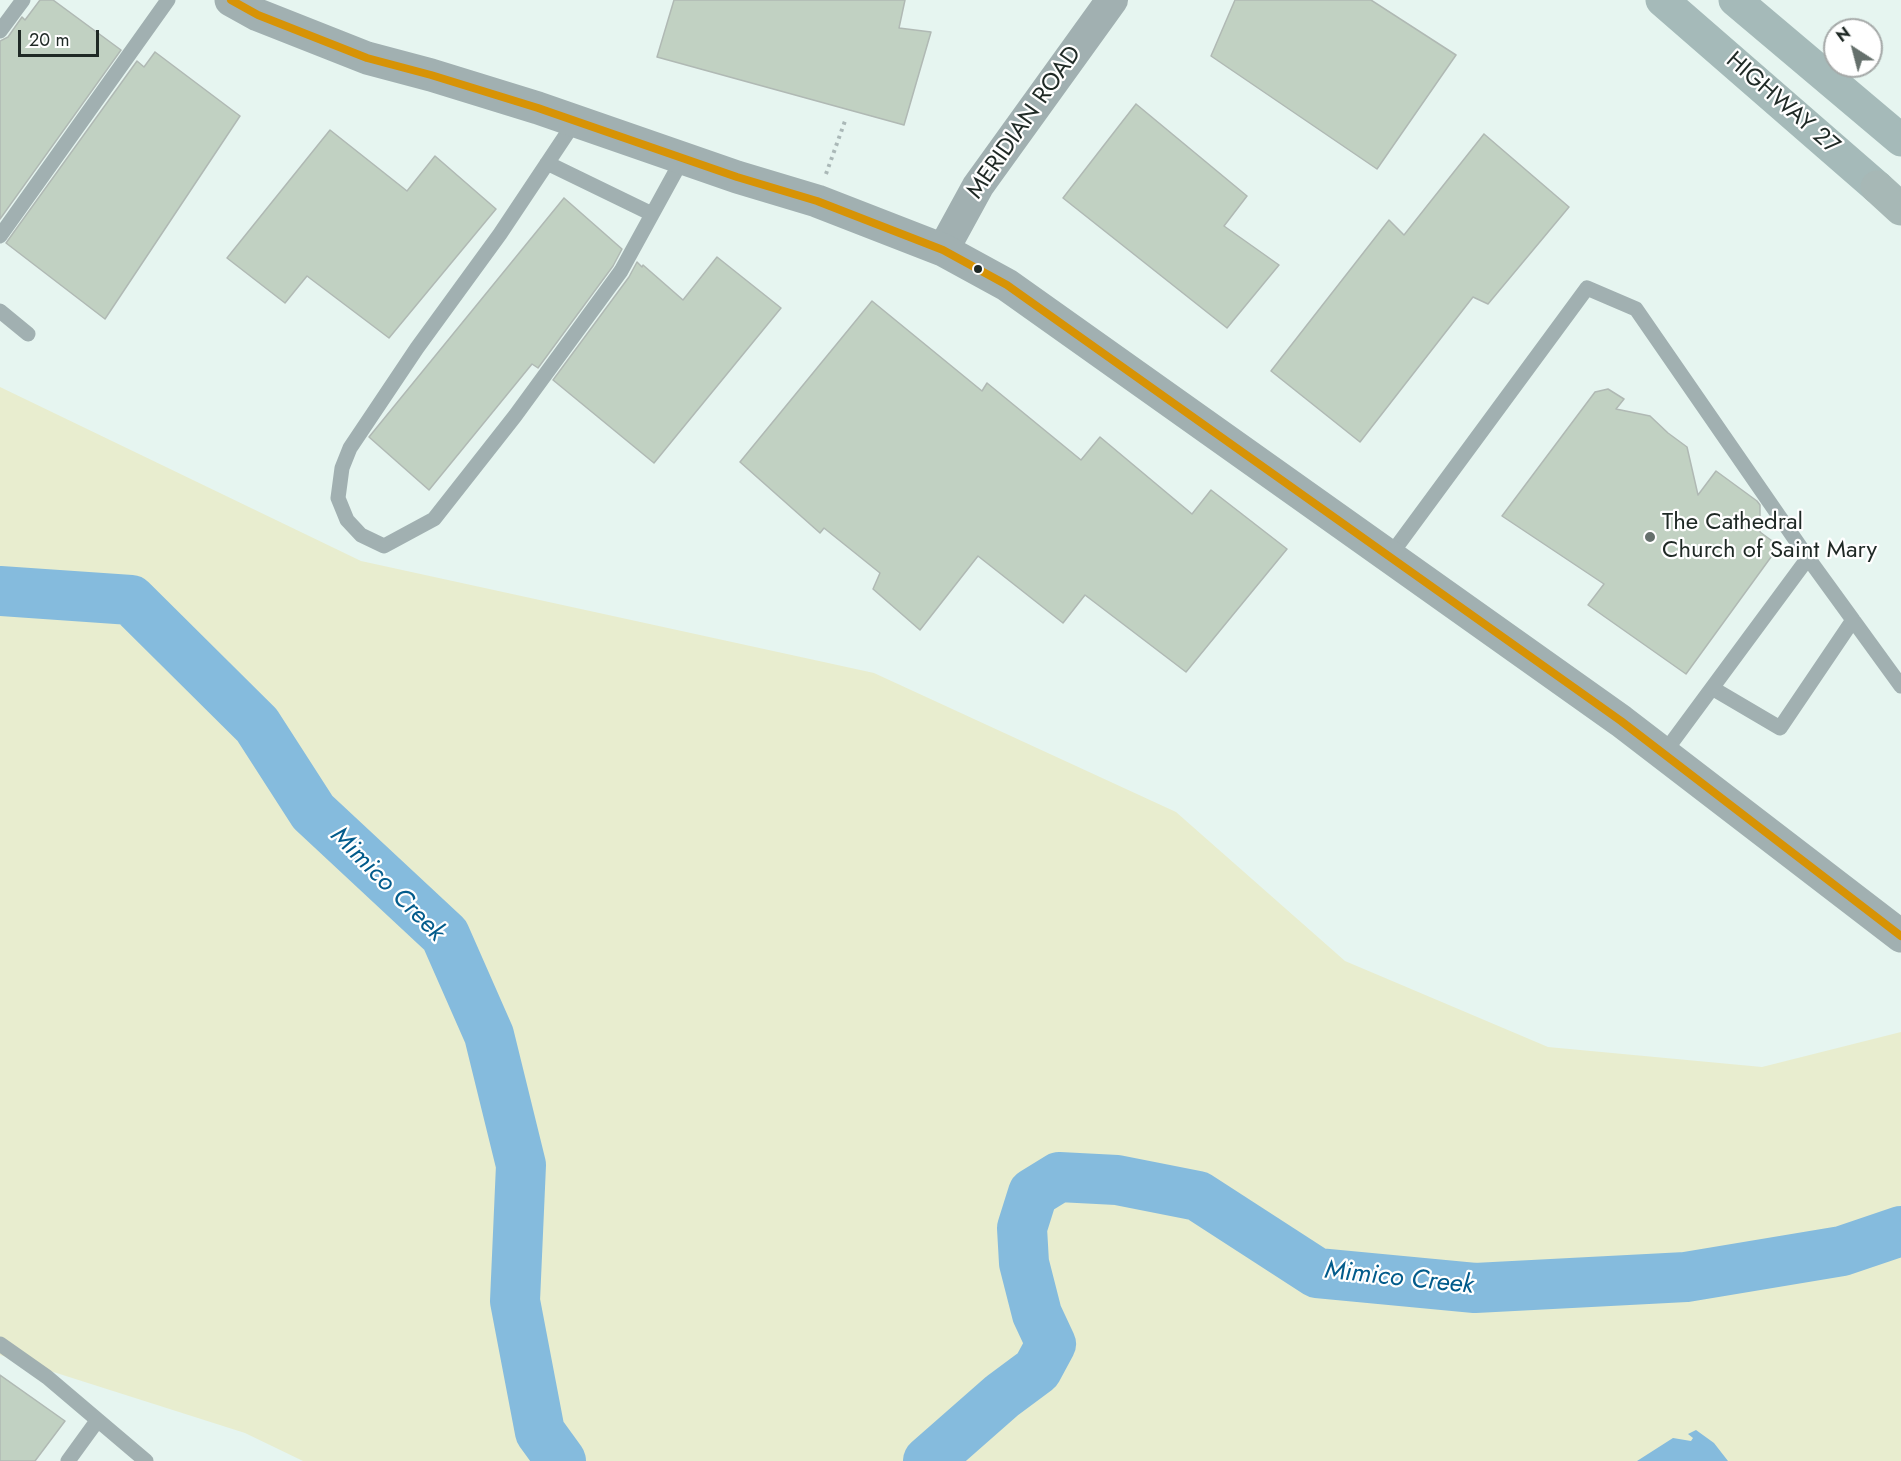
<!DOCTYPE html>
<html>
<head>
<meta charset="utf-8">
<style>
	body { margin:0 }
	#map { position:relative; width:1901px; height:1461px; overflow:hidden; background:#e6f5f0; font-family:Jost,sans-serif }
	canvas { display:block }
	.north { position:absolute; left:1823px; top:18px; width:60px; height:60px; box-sizing:border-box; background:#fff; border:2px solid #a5a9a8; border-radius:50%; rotate:324deg; font-size:16px; font-weight:700; line-height:24px; text-align:center; color:#1f2925 }
	.north::after { content:''; display:block; margin:auto; width:21px; height:27px; background:#65706c; clip-path:polygon(50% 0,100% 100%,50% 72%,0 100%) }
	.scale { position:absolute; left:18px; top:30px; width:81px; height:27px; box-sizing:border-box; border:3px solid #1f2925; border-top:0; padding-left:8px; font-size:18px; line-height:21px; white-space:nowrap; color:#1f2925; -webkit-text-stroke:4px #fff; paint-order:stroke }
</style>
</head>
<body>
<div id="map">
<canvas width="1901" height="1461"></canvas>
<div class="north">N</div>
<div class="scale">20 m</div>
</div>
<script>
const context = document.querySelector('canvas').getContext('2d');
context.lineJoin = 'round';
function fillPath(path, color) { context.fillStyle = color; context.fill(path, 'evenodd'); }
const poly = rows => new Path2D(rows.map(r => 'M' + r).join(''));
function stroke(path, color, width, dash) { context.strokeStyle = color; context.lineWidth = width; context.lineCap = dash ? 'butt' : 'round'; context.setLineDash(dash || []); context.stroke(path); }
function write(font, color, halo, rows, align = 'center') {
  context.font = font + ' Jost,sans-serif'; context.lineWidth = 4.5; context.setLineDash([]); context.textBaseline = 'middle'; context.strokeStyle = halo; context.fillStyle = color; for (const [text, x, y, turn = 0] of rows) {
    context.save(); context.translate(x, y); context.rotate((+turn || 0) * Math.PI / 180); context.textAlign = isNaN(turn) ? turn : align; if (halo) context.strokeText(text, 0, 0); context.fillText(text, 0, 0); context.restore();
  }
}
const green = poly([
	[0,387,361,561,874,673,1176,812,1345,961,1548,1047,1762,1067,1901,1032,1901,1461,303,1461,245,1433,0,1355]
]);
const water = poly([
	[1696,1430,1714,1443,1728,1461,1637,1461,1673,1438,1691,1441,1693,1438,1688,1434]
]);
const river = poly([
	[0,591,131,600,257,725,313,812,445,935,489,1035,521,1165,515,1301,540,1432,561,1461],
	[928,1461,1002,1396,1037,1370,1051,1344,1037,1314,1024,1263,1022,1228,1033,1193,1059,1177,1117,1180,1198,1196,1317,1273,1475,1288,1686,1277,1842,1251,1901,1231]
]);
const building = poly([
	[40,0,53,0,121,50,0,219,0,41,8,37,22,17,25,20,40,0],
	[674,0,905,0,899,28,931,32,904,125,657,57,674,0],
	[1235,0,1371,0,1456,55,1377,169,1211,56,1235,0],
	[155,52,240,116,105,319,6,243,137,61,144,67,155,52],
	[1136,104,1247,196,1224,226,1279,265,1227,328,1063,198,1136,104],
	[330,130,407,191,435,156,496,209,389,338,307,276,285,303,227,258,330,130],
	[1484,134,1569,207,1488,304,1473,297,1360,442,1271,371,1389,220,1404,235,1484,134],
	[564,198,622,249,613,266,538,368,532,364,429,490,369,437,564,198],
	[717,257,781,308,654,463,553,380,629,277,637,262,642,267,643,265,683,300,717,257],
	[872,301,982,391,987,383,1081,460,1100,437,1192,514,1211,490,1287,549,1186,672,1085,595,1063,623,978,556,920,630,873,589,880,573,824,528,820,533,740,462,872,301],
	[1608,389,1624,399,1616,409,1650,416,1668,433,1687,447,1698,495,1716,471,1757,501,1760,505,1760,532,1779,546,1686,674,1588,605,1604,584,1502,516,1595,392,1608,389],
	[0,1375,65,1421,35,1461,0,1461,0,1375]
]);
const path = poly([
	[826,174,845,121]
]);
const service = poly([
	[0,31,23,0],
	[576,120,500,234,417,348,350,448,342,468,338,498,347,520,361,535,384,546,434,519,515,416,621,271,683,158],
	[547,163,652,214],
	[0,236,168,0],
	[0,311,28,334],
	[1389,557,1587,288,1636,309,1808,558,1664,753],
	[1808,558,1901,686],
	[1712,688,1780,728,1853,620],
	[0,1344,47,1377,146,1461],
	[68,1461,97,1421]
]);
const minor = poly([
	[943,250,978,186,1112,0]
]);
const tertiary = poly([
	[231,0,258,15,367,58,431,75,538,108,737,177,817,201,943,250,1007,285,1621,721,1901,936]
]);
const primary = poly([
	[1662,0,1877,187],
	[1735,0,1901,140]
]);
const motorway = poly([
	[1877,187,1901,209]
]);
const bus1 = poly([
	[231,0,258,15,367,58,431,75,538,108,737,177,817,201,943,250,1007,285,1621,721,1901,936]
]);
const markers = [
	[978,269,5,"#1f2925"],
	[1650,537,6,"#65706c"]
];
const streetNames = [
	["HIGHWAY 27",1782,104,41],
	["MERIDIAN ROAD",1025,123,-55]
];
const poiNames = [
	["The Cathedral",1662,523],
	["Church of Saint Mary",1662,551]
];
const waterNames = [
	["Mimico Creek",387,885,45],
	["Mimico Creek",1399,1279,6]
];
fillPath(green, '#e8edcf');
fillPath(water, '#85bbdd');
stroke(river, '#85bbdd', 50);
fillPath(building, '#c1d1c2');
stroke(building, '#b0b9b4', 1.5);
stroke(path, '#aab8b7', 4, [3, 4.5]);
stroke(service, '#a1b0b1', 15);
stroke(minor, '#a1b0b1', 32);
stroke(tertiary, '#a1b0b1', 33);
stroke(primary, '#a5bab9', 33);
stroke(motorway, '#a7b8b6', 33);
stroke(bus1, '#d79306', 8);
for (const [x, y, r, color] of markers) { const dot = new Path2D(); dot.arc(x, y, r, 0, 2 * Math.PI); context.fillStyle = color; context.fill(dot); stroke(dot, '#fff', 2); }
write('24px', '#1f2925', '#fff', streetNames);
write('24px', '#1f2925', '#fff', poiNames, 'left');
write('italic 26px', '#025b8b', '#fff', waterNames);
</script>
</body>
</html>
